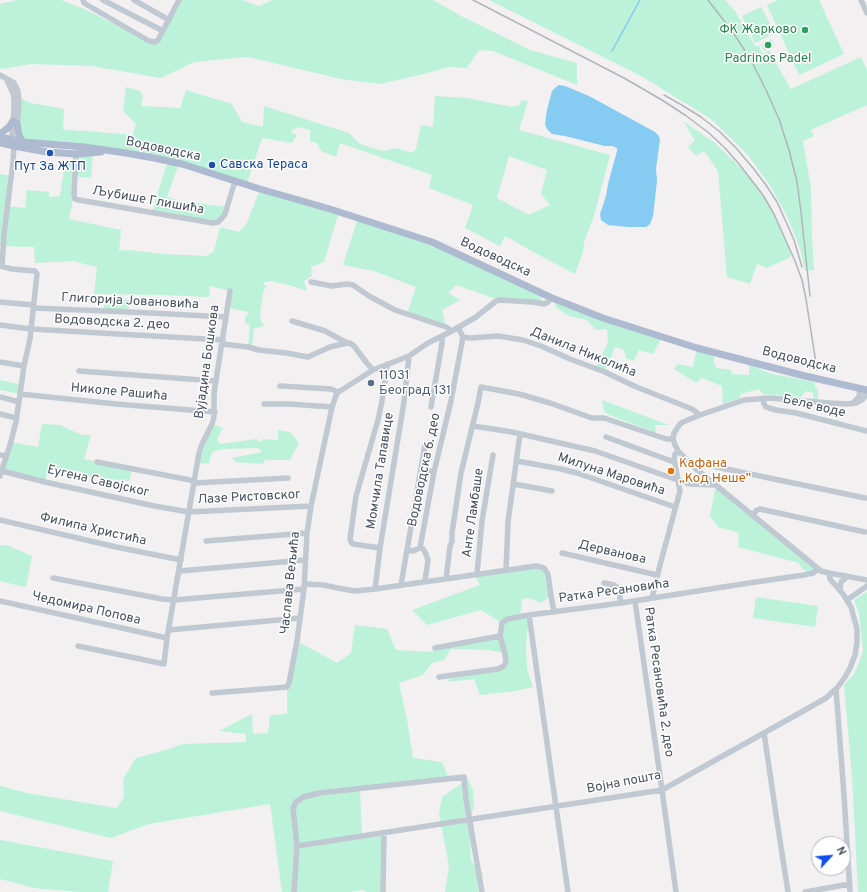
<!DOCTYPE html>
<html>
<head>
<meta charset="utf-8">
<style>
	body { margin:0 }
	#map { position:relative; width:867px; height:892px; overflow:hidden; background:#f2f0f0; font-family:Overpass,sans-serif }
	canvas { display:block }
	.north { position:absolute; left:811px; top:836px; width:40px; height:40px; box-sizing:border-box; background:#fff; border:1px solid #b5b9bf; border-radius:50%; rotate:64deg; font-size:11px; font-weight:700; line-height:16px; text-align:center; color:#46505f }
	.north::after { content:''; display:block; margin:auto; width:14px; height:18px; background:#0d4eef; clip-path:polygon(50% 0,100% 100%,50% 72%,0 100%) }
</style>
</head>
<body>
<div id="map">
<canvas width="867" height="892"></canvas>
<div class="north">N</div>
</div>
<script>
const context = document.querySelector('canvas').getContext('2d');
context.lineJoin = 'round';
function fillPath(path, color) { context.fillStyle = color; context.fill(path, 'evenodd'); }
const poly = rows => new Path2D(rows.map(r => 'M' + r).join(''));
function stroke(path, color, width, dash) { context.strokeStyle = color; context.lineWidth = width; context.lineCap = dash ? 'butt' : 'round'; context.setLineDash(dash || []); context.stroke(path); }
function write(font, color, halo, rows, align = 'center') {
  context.font = font + ' Overpass,sans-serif'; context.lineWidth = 3; context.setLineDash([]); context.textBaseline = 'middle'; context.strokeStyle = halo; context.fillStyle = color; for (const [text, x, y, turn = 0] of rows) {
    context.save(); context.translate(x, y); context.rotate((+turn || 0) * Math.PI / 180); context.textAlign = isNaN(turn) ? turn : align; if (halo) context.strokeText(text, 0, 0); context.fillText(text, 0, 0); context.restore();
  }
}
const green = poly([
	[17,0,61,0,84,9,149,41,155,42,179,0,242,0,259,6,272,0,433,0,461,16,530,50,577,63,577,85,493,51,479,50,467,68,448,67,424,74,380,84,341,79,248,57,194,62,161,78,91,66,31,64,2,69,0,68,0,4],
	[489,0,725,0,735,11,755,46,759,46,762,54,769,51,793,93,791,89,861,57,867,70,867,105,811,130,814,136,803,141,811,188,812,240,814,270,805,271,800,248,786,214,769,184,747,154,711,119,641,76],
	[778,0,819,0,844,54,799,75,767,5],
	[761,7,775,33,755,43,742,16],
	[771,39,774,46,764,51,761,44],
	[126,87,140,91,143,96,141,106,180,108,186,90,232,104,242,122,263,127,264,106,349,133,360,144,382,151,397,148,412,153,416,149,421,125,433,127,435,96,467,98,512,107,519,105,522,100,528,101,519,130,610,155,594,216,584,242,583,252,575,274,539,255,505,236,500,246,465,228,473,205,429,188,432,175,340,143,336,157,321,151,317,143,310,141,310,130,298,127,290,132,297,135,292,143,262,138,247,184,182,164,23,142,16,96,31,103,64,109,63,130,85,131,133,135,136,124,123,111],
	[509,156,547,170,541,194,550,205,529,215,497,198],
	[683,121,715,143,751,178,763,195,774,214,792,254,789,258,767,268,757,264,750,284,727,277,718,171,704,151,696,156,688,147,695,140],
	[93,153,91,178,74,176,74,195,69,219,121,230,119,251,129,250,163,254,207,256,214,251,220,227,239,232,247,223,260,189,339,212,324,262,311,267,312,276,304,281,307,291,289,285,270,281,262,283,266,286,263,293,260,313,261,321,264,326,254,329,252,348,248,347,250,325,245,323,245,318,249,312,227,308,229,291,210,286,209,297,163,295,94,294,97,267,84,264,74,261,35,263,34,247,0,246,0,174,11,176,7,206,25,208,27,190,49,192,49,197,60,196,65,163,76,157],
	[167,164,178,166,167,197,181,201,227,207,218,222,152,213,159,188],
	[358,218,397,230,536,290,544,304,499,300,456,285,448,293,460,300,442,310,446,327,407,314,416,287,374,271,343,265],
	[104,299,129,300,128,312,104,311],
	[556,300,662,337,653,354,639,350,634,361,626,358,624,350,615,347,605,372,596,368,608,342,607,329,596,330,587,320,569,316,558,309,555,305],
	[697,348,714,352,714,364,717,368,731,370,732,374,749,375,749,361,758,363,757,368,772,374,811,381,815,383,815,388,818,389,818,399,813,399,813,393,806,391,801,397,763,394,759,389,741,394,740,398,723,404,722,386,702,378,696,383,674,369,678,364,693,367],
	[0,380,22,385,20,394,0,390],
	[602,400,669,425,655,425,656,433,607,414,604,410],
	[42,424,60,425,82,435,91,435,84,459,133,469,129,481,85,476,81,472,55,468,48,469,45,482,2,471,11,442,38,447],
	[212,424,223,428,217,439,220,444,257,439,260,442,264,439,278,440,278,430,290,432,299,443,290,460,266,460,262,464,235,462,232,458,262,452,258,448,222,449,212,452,209,463,198,464],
	[716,485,818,569,809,574,800,566,799,563,738,547,739,533,718,527,710,516],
	[0,545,9,546,32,556,26,587,20,586,0,581],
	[536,566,544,568,551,596,541,603,529,598,522,599,520,617,529,615,526,645,527,669,533,687,515,691,480,695,474,679,447,682,453,675,504,666,504,653,489,650,451,649,444,660,432,663,423,675,399,683,407,719,413,758,442,762,449,778,360,788,362,836,384,833,383,892,367,892,363,890,349,892,282,892,270,804,149,824,111,838,0,811,0,786,27,793,117,808,124,797,123,779,136,758,162,751,183,744,246,742,246,734,219,731,252,714,253,734,268,733,270,715,287,714,287,687,297,641,337,663,351,653,355,625,387,629,396,650,429,652,447,645,500,637,502,623,481,610,427,625,412,610,480,585,475,576,448,582,451,578],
	[867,592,867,892,858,892,852,776,844,685,854,674,859,663,863,650,859,613,854,600],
	[756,597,818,606,815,627,753,618],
	[468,779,473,790,474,806,470,820,471,861,483,874,478,892,445,892,449,866,439,814,442,797],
	[0,840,113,861,108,892,80,892,34,888,0,879]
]);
const water = poly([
	[559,85,565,86,589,96,655,132,658,135,660,139,656,169,657,181,653,216,650,224,646,227,628,227,608,225,601,220,600,214,606,196,608,184,617,151,617,148,612,146,605,146,565,136,552,134,547,129,545,124,547,110,552,91,556,87]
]);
const stream = poly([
	[612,51,640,0]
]);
const minor = poly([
	[83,0,84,3,149,41,155,42,158,40,179,0],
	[103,0,163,31],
	[134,0,169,20],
	[861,0,867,13],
	[0,75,14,83,18,91,19,103,17,127],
	[76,154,74,195,75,199,79,200,166,215,213,223,218,222,222,218,225,214,235,181],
	[0,266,12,269,35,271,37,274,30,339,24,366,16,422,10,445,0,476],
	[2,266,4,234,13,162,14,146,12,133,14,109,14,99,13,93,7,80],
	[311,282,332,286,347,284,353,285,369,296,395,310,446,327,452,331],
	[0,302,34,305],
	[34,308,151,313,226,317],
	[292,321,325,331,347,343],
	[0,325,31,329,223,340],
	[458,327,463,337,470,338,498,336,523,340,541,346,570,359,605,372,634,386,692,409,700,415],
	[222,344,248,347,259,350,286,353,308,357,330,347,347,343,350,343,354,346,366,362,373,370],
	[0,362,24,366],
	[79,371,216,381],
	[280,386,331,389,338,392],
	[866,389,865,396,863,399,856,403,847,404,829,403,770,398,744,400,700,415,683,422,680,424,674,433,673,439,675,445,678,451,696,469,821,571,829,573,867,580],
	[20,394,116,404,215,412],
	[0,397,19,402],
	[763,398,764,404,766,407,776,410,796,413,867,431],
	[854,402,859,397,860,388],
	[264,404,289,404,332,407],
	[431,407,442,343,442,336],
	[0,414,16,418],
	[473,426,512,432,595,451,686,483,691,484,716,485],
	[606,437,674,462],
	[0,455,6,456],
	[517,461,561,469,577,473,675,507],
	[97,462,190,480,195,483,288,478],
	[421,469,434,472],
	[696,469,701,465,707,465,865,498],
	[2,471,45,482,154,506,189,512,311,506],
	[514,484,552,491],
	[752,515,757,510,760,509,865,532],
	[0,520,116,547,181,560],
	[206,541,307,533],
	[380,548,353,544,351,542,350,539,356,496,378,420,382,401,385,381,387,364],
	[407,550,413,551,420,548],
	[562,553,657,575],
	[506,570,508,522,520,434],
	[180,571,305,560],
	[477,574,482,521,493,455],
	[53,578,162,599,174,600,304,589],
	[446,579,450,546,452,542,452,533,461,473,478,403,481,387,519,394,550,403,592,418,604,418,666,439,673,439],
	[425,581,428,560,425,552,423,549,420,548,434,472,451,401,463,337],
	[604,583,614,585,618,588,621,603],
	[305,584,323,585,343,589,355,591,375,589,536,566,541,567,544,568,548,574,551,596,554,612],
	[401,585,425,445],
	[375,589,380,548,404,402,409,356],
	[840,590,841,582,847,577],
	[652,598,660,565,680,491,674,459,675,454,678,451],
	[847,600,867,586],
	[0,601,167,638],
	[635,601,662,790,676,892],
	[529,615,568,892],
	[169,630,300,618],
	[78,646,164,664,167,638,199,453,202,444,212,424,214,417,214,393,230,291],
	[435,648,500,636],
	[439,677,498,669,504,666,506,662,505,654,500,636,502,623,508,619,529,615,621,603,749,583,804,575,813,573,818,569],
	[836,689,844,795,850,892],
	[212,693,276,688,287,687,289,683,297,641,304,589,307,533,311,506,332,407,337,393,373,370,409,356,428,343,452,331,476,317,496,301,499,300,532,302,544,304,548,302,552,298],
	[764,733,777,821,788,892],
	[297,846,662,790,805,710,826,698,838,687,845,677,850,668,855,655,857,642,857,629,851,607,843,594,830,579,829,573],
	[294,892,297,846,293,808,296,802,303,797,319,793,464,777,466,799,482,892],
	[383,892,384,833],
	[805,892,850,884]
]);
const major = poly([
	[17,123,19,135,23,142],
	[0,134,9,127,13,121],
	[0,137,23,142,84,147,126,153,154,158,182,164,260,189,330,209,432,242,552,298,603,318,697,348,801,375,867,390],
	[0,143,14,146,47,152,76,154,101,152]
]);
const rail = poly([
	[473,0,624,78,662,100,685,115,709,133,725,148,739,164,763,195,774,214,795,261,802,280,806,299,817,370],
	[708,0,732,31,751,60,766,90,779,119,789,150,797,182,801,212,810,296],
	[664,95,680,104,701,117,720,132,736,148,753,168,766,185,777,202,787,224,794,240,802,267]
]);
const markers = [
	[805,30,4,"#2e9e5b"],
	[768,45,4,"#2e9e5b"],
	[50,153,4,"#1a4fb4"],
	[212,165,4,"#1a4fb4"],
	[371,383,4,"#5c6f8a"],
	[671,471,4,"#e8710a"]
];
const leisureNames = [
	["ФК Жарково",797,30],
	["Padrinos Padel",768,59,"center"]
];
const streetNames = [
	["Водоводска",163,150,12],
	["Љубише Глишића",148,201,10],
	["Водоводска",495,258,25],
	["Глигорија Јовановића",130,302,3],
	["Водоводска 2. део",112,323,3],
	["Данила Николића",583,353,22],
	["Водоводска",799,361,14],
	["Вујадина Бошкова",208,362,-82],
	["Николе Рашића",119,393,5],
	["Беле воде",814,407,13],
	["Водоводска 6. део",425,470,-78],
	["Момчила Тапавице",381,471,-81],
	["Милуна Маровића",611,475,18],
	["Еугена Савојског",98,482,13],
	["Лазе Ристовског",249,498,-3],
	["Анте Ламбаше",474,513,-82],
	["Филипа Христића",93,530,13],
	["Дерванова",612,553,13],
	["Часлава Вељића",291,583,-84],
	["Ратка Ресановића",614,592,-8],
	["Чедомира Попова",86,609,13],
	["Ратка Ресановића 2. део",658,682,82],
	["Војна пошта",624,783,-11]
];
const transitNames = [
	["Савска Тераса",220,165],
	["Пут За ЖТП",50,167,"center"]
];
const serviceNames = [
	["11031",379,376],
	["Београд 131",379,391]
];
const foodNames = [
	["Кафана",679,464],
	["„Код Неше”",679,479]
];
fillPath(green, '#bcf2d9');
fillPath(water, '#86cbf2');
stroke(stream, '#86cbf2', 1.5);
stroke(minor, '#c0c8d2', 5.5);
stroke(major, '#aebad0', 7);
stroke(rail, '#b1b4bb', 1.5);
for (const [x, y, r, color] of markers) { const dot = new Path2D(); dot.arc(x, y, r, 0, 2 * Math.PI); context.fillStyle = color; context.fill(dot); stroke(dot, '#fff', 1.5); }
write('13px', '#27864d', '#fff', leisureNames, 'right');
write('13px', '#46505f', '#fff', streetNames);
write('13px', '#164399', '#fff', transitNames, 'left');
write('13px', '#4e5e75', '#fff', serviceNames, 'left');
write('13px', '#c56008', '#fff', foodNames, 'left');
</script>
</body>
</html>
